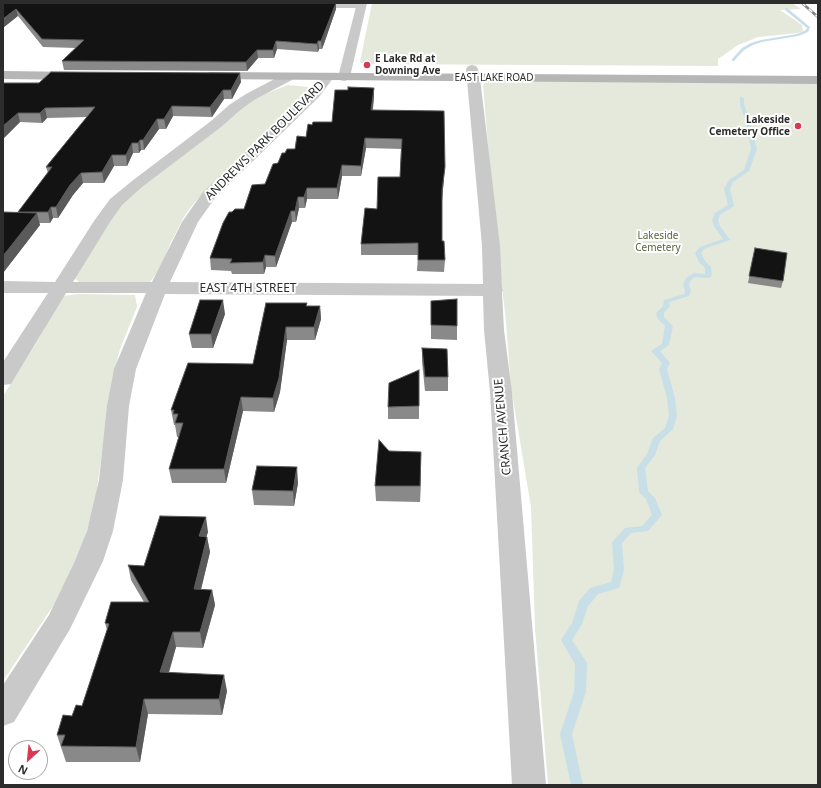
<!DOCTYPE html>
<html>
<head>
<meta charset="utf-8">
<style>
	body { margin:0 }
	#map { position:relative; width:821px; height:788px; overflow:hidden; background:#fff; font-family:"Noto Sans",sans-serif }
	canvas { display:block }
	.frame { position:absolute; inset:0; border:4px solid #2c2c2c; pointer-events:none }
	.north { position:absolute; left:8px; top:740px; width:40px; height:40px; box-sizing:border-box; background:#fff; border:1px solid #ababab; border-radius:50%; rotate:207deg; font-size:11px; font-weight:700; line-height:16px; text-align:center; color:#2c2c2c }
	.north::after { content:''; display:block; margin:auto; width:14px; height:18px; background:#d83a55; clip-path:polygon(50% 0,100% 100%,50% 72%,0 100%) }
</style>
</head>
<body>
<div id="map">
<canvas width="821" height="788"></canvas>
<div class="frame"></div>
<div class="north">N</div>
</div>
<script>
const context = document.querySelector('canvas').getContext('2d');
context.lineJoin = 'round';
function fillPath(path, color) { context.fillStyle = color; context.fill(path, 'evenodd'); }
const poly = rows => new Path2D(rows.map(r => 'M' + r).join(''));
function stroke(path, color, width, dash) { context.strokeStyle = color; context.lineWidth = width; context.lineCap = dash ? 'butt' : 'round'; context.setLineDash(dash || []); context.stroke(path); }
function write(font, color, halo, rows, align = 'center') {
  context.font = font + ' "Noto Sans",sans-serif'; context.lineWidth = 4; context.setLineDash([]); context.textBaseline = 'middle'; context.strokeStyle = halo; context.fillStyle = color; for (const [text, x, y, turn = 0] of rows) {
    context.save(); context.translate(x, y); context.rotate((+turn || 0) * Math.PI / 180); context.textAlign = isNaN(turn) ? turn : align; if (halo) context.strokeText(text, 0, 0); context.fillText(text, 0, 0); context.restore();
  }
}
const green = poly([
	[372,3,792,3,801,9,780,10,802,25,803,31,798,33,758,37,738,45,718,59,718,66,366,64,360,62],
	[486,81,818,82,818,785,548,785,535,628,531,507,511,387,506,322,493,205,483,85],
	[288,85,308,87,309,90,306,96,277,124,213,183,195,202,185,215,170,244,160,269,150,282,79,282,74,278,104,223,133,193,252,99],
	[79,294,135,295,137,307,120,349,112,380,95,503,79,557,57,600,3,681,3,396,38,340,62,296]
]);
const stream = poly([
	[785,8,787,8,810,27,808,32,798,36,762,42,753,45,744,50,734,61,732,61,732,59,742,48,751,43,761,40,797,34,806,30,807,28,785,10,785,8],
	[740,97,744,98,744,105,749,119,757,149,749,171,733,182,730,189,734,206,720,215,718,220,720,226,730,240,704,249,701,253,705,261,711,267,712,276,709,278,695,277,691,280,689,284,691,291,689,296,669,302,670,306,664,313,664,317,673,326,669,345,660,351,670,363,667,369,675,398,677,416,673,429,660,441,655,455,645,468,648,491,655,498,662,515,648,531,631,533,622,543,624,570,620,585,619,588,598,594,588,606,582,624,572,640,587,663,586,692,572,734,583,785,571,785,560,734,574,692,575,664,561,640,572,623,579,601,590,588,611,582,614,570,612,542,614,540,625,528,642,526,652,515,646,499,639,492,637,468,647,454,653,438,665,428,669,416,667,398,659,369,662,363,651,351,662,344,665,326,657,318,656,313,663,306,664,300,684,294,685,291,683,284,686,278,694,273,705,274,705,268,699,262,695,253,700,247,723,239,714,226,712,220,715,213,728,205,724,189,729,180,744,170,751,149,745,119,740,105,740,97]
]);
const minor = poly([
	[303,3,365,3,366,5,361,8,307,8,304,7,302,5,303,3],
	[472,65,476,66,478,69,480,78,500,246,502,288,503,290,502,292,504,330,512,392,546,785,512,785,490,392,484,330,483,296,165,294,136,369,129,406,123,480,113,531,103,561,70,629,14,722,3,726,3,685,49,615,75,561,87,531,99,480,107,406,114,369,146,293,66,293,14,379,11,384,3,385,3,362,48,293,3,293,3,281,55,282,94,221,110,199,132,181,211,121,229,105,246,94,284,74,292,74,294,77,292,80,254,100,239,111,221,127,142,187,122,205,110,222,73,282,152,282,182,222,203,192,294,107,311,91,324,74,328,73,332,74,334,77,319,97,215,198,198,222,170,282,483,284,482,246,466,69,468,66,472,65]
]);
const tertiary = poly([
	[357,3,367,3,350,77,348,80,344,81,340,80,338,77,357,3]
]);
const secondary = poly([
	[3,71,78,72,82,73,84,76,82,79,78,80,3,79,3,71],
	[210,72,818,76,818,84,206,79,204,76,206,73,210,72]
]);
const rail = poly([
	[802,3,818,17]
]);
const wall = poly([
	[3,3,336,9,324,44,322,49,319,49,318,52,277,49,274,58,258,58,247,71,64,70,62,61,76,48,43,47,18,16],
	[241,82,232,99,224,99,212,117,173,116,166,129,159,129,144,150,141,150,139,153,133,153,127,166,114,166,104,183,83,183,73,195,58,218,53,218,50,223,39,223,40,225,3,273,3,212,18,212,48,173,46,167,87,117,47,118,42,123,20,122,3,139,3,83],
	[374,88,374,97,373,110,444,178,442,199,442,241,445,260,444,272,417,271,418,255,361,255,361,244,377,209,400,177,401,149,366,148,361,176,342,176,338,199,307,199,305,208,299,208,296,222,292,222,276,267,266,267,264,274,232,274,231,271,211,270,210,258,232,212,244,209,265,184,278,163,285,153,295,149,306,137,312,125,332,122,348,90],
	[755,248,783,281,781,288,748,283],
	[431,301,457,326,457,340,431,339],
	[266,303,307,303,307,306,320,306,321,319,315,340,287,340,280,392,274,412,243,411,226,483,172,483,169,469,179,437,177,437,175,425,174,425,171,410,253,364],
	[225,314,213,348,192,348,189,334],
	[422,348,448,377,448,391,425,391,422,362],
	[419,406,419,419,388,419,388,407],
	[421,452,420,502,376,501,375,486],
	[298,483,294,506,254,505,252,490],
	[208,532,206,537,207,537,210,552,201,590,212,590,215,605,203,648,176,647,169,673,227,691,222,715,148,714,140,762,66,762,57,735,72,716,82,706,107,630,105,623,144,602,131,580,128,565,144,566]
]);
const shadedWall = poly([
	[336,3,336,9,322,49,321,41],
	[16,9,18,16,3,28,3,19],
	[276,41,277,49,274,58,273,50],
	[318,41,319,49,318,52,317,44],
	[257,50,258,58,247,71,246,62],
	[240,73,241,82,232,99,231,90],
	[374,88,374,97,371,120,371,110],
	[223,90,224,99,212,117,210,107],
	[172,106,173,116,166,129,164,119],
	[45,108,47,118,42,123,40,113],
	[18,113,20,122,3,139,3,126],
	[157,119,159,129,144,150,143,140],
	[365,138,366,148,361,176,361,166],
	[140,140,141,150,139,153,138,143],
	[132,143,133,153,127,166,126,155],
	[112,155,114,166,104,183,102,172],
	[342,165,342,176,338,199,337,188],
	[445,167,444,178,442,201,442,190],
	[81,173,83,183,73,195,58,218,56,207,70,185],
	[307,188,307,199,305,208,304,197],
	[298,197,299,208,296,222,295,211],
	[51,207,53,218,50,223,48,212],
	[291,211,292,222,276,267,275,256],
	[37,213,40,225,3,273,3,256],
	[265,255,266,267,264,274,263,262],
	[223,300,225,314,213,348,211,334],
	[320,306,321,319,315,340,314,327],
	[286,327,287,340,280,392,274,412,273,398],
	[241,397,243,411,226,483,224,469],
	[421,452,421,467,420,502,420,486],
	[297,467,298,483,294,506,293,491],
	[206,517,208,532,201,552,199,536],
	[207,537,210,552,197,605,194,589],
	[212,590,215,605,203,648,200,632],
	[173,632,176,647,164,688,160,672],
	[224,675,227,691,222,715,219,699],
	[144,699,148,714,140,762,136,747]
]);
const building = poly([
	[3,3,336,3,323,36,321,41,318,41,317,44,276,41,273,50,257,50,246,62,62,61,84,40,42,39,16,9,3,19,3,3],
	[51,72,240,73,231,90,223,90,210,107,172,106,164,119,157,119,143,140,140,140,138,143,132,143,126,155,112,155,102,172,81,173,70,185,56,207,51,207,48,212,18,212,52,167,46,167,95,107,45,108,40,113,18,113,3,126,3,83,39,83,51,72],
	[348,87,374,88,371,110,444,111,445,167,442,190,442,241,444,241,445,260,418,260,418,243,361,244,365,208,377,209,378,177,400,177,402,139,365,138,361,166,342,165,337,188,307,188,304,197,298,197,295,211,291,211,275,256,265,255,263,262,230,263,232,259,210,258,223,223,229,212,232,212,235,209,244,209,252,185,265,184,273,164,278,163,282,153,285,153,287,149,295,149,297,136,306,137,308,124,312,125,313,122,332,122,335,90,348,90,348,87],
	[3,212,37,213,3,256,3,212],
	[755,248,787,253,783,281,749,276,755,248],
	[457,299,457,326,431,325,431,301,457,299],
	[200,300,223,300,211,334,189,334,200,300],
	[266,303,307,303,306,306,320,306,314,327,286,327,279,378,273,398,241,397,224,469,169,469,183,423,175,423,178,414,173,414,174,410,171,410,188,363,253,364,266,303],
	[422,348,447,349,448,377,425,377,422,348],
	[419,370,419,406,388,407,389,383,419,370],
	[379,440,389,451,421,452,420,486,375,486,379,440],
	[257,466,297,467,293,491,252,490,257,466],
	[160,516,206,517,199,536,207,537,194,589,212,590,200,632,173,632,160,672,224,675,219,699,144,699,136,747,61,746,65,735,57,735,63,715,72,716,76,705,82,706,109,624,105,623,111,602,149,602,128,565,144,566,160,516]
]);
const markers = [
	[367,65,4,"#d83a55"],
	[798,126,4,"#d83a55"]
];
const farPoinames = [
	["E Lake Rd at",375,59],
	["Downing Ave",375,71],
	["Lakeside",790,120,"right"],
	["Cemetery Office",790,132,"right"]
];
const farStreetnames = [
	["EAST LAKE ROAD",494,78]
];
const farParknames = [
	["Lakeside",658,236],
	["Cemetery",658,248]
];
const streetNames = [
	["ANDREWS PARK BOULEVARD",265,141,-45],
	["EAST 4TH STREET",248,289],
	["CRANCH AVENUE",503,427,-95]
];
fillPath(green, '#e4e9db');
fillPath(stream, '#c8dfe8');
fillPath(minor, '#c9c9c9');
fillPath(tertiary, '#c9c9c9');
fillPath(secondary, '#b6b6b6');
stroke(rail, '#818181', 2.5);
stroke(rail, '#fff', 1.5, [4.5]);
fillPath(wall, '#898989');
fillPath(shadedWall, '#5a5a5a');
fillPath(building, '#131313');
stroke(building, '#5a5a5a', 1);
for (const [x, y, r, color] of markers) { const dot = new Path2D(); dot.arc(x, y, r, 0, 2 * Math.PI); context.fillStyle = color; context.fill(dot); stroke(dot, '#fff', 1.5); }
write('bold 10px', '#2c2c2c', '#fff', farPoinames, 'left');
write('10px', '#2c2c2c', '#fff', farStreetnames);
write('10px', '#54653d', '#fff', farParknames);
write('12px', '#2c2c2c', '#fff', streetNames);
</script>
</body>
</html>
